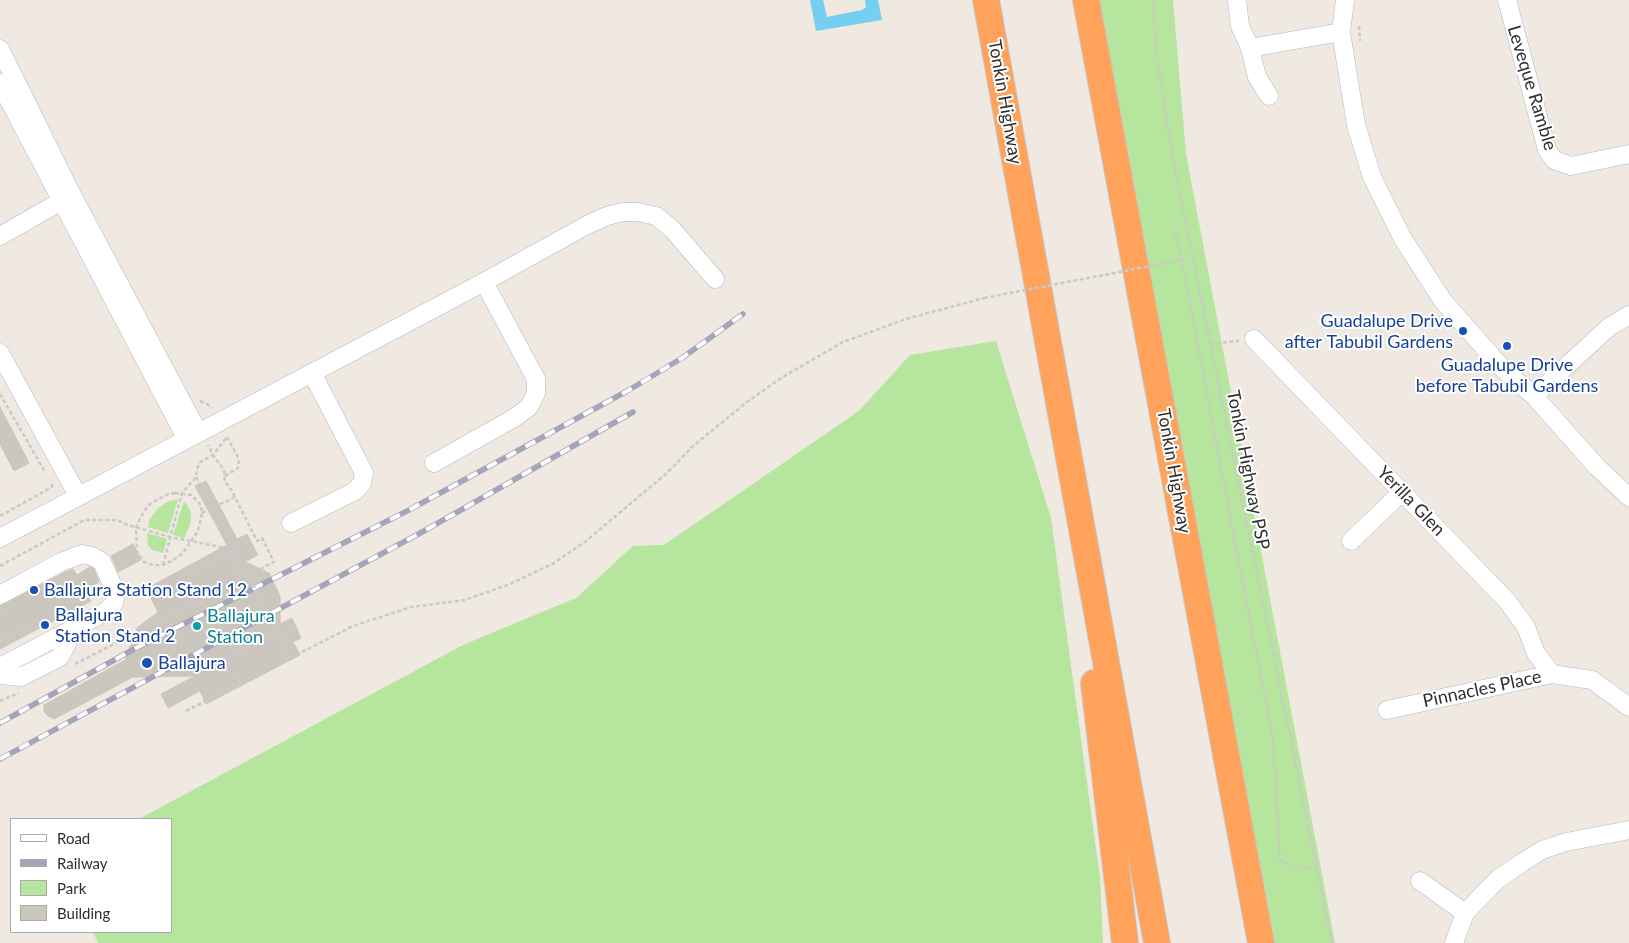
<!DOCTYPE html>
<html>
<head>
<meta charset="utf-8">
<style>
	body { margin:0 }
	#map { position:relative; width:1629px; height:943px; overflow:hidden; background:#efe9e1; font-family:Lato,sans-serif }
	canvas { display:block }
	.legend { position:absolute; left:10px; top:818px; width:162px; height:115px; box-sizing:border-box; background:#fff; border:1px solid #ababab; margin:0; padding:6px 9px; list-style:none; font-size:15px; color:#2e2e2e }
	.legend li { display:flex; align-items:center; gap:10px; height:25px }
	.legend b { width:25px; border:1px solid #ababab }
</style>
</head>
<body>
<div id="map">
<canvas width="1629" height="943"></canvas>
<ul class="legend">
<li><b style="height:6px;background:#fff"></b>Road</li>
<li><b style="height:6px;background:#a3a6b8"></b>Railway</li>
<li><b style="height:14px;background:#b6e59e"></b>Park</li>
<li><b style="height:14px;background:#cbc7bf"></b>Building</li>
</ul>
</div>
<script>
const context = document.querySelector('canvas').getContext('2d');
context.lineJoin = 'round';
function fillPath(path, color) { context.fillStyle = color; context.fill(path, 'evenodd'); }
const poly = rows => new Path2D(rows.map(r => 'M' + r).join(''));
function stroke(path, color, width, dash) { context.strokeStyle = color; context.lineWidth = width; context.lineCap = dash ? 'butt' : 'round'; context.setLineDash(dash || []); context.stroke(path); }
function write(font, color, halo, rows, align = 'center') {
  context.font = font + ' Lato,sans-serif'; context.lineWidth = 4; context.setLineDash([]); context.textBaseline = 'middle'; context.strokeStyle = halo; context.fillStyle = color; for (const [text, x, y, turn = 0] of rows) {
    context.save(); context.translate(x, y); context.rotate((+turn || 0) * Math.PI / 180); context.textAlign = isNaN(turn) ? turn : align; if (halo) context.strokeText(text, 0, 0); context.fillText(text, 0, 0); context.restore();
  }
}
const green = poly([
	[1093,0,1173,0,1186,154,1335,943,1275,943],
	[996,341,1051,518,1100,878,1103,943,98,943,93,932,171,932,171,819,139,819,463,645,576,598,633,546,664,545,859,411,910,355],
	[178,499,168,533,148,527,150,519,157,509,169,501],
	[184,501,190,510,191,517,190,525,184,538,173,535],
	[147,533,167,539,163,553,152,550,148,545]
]);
const water = poly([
	[810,0,823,0,827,17,862,10,866,7,865,0,878,0,882,20,816,31]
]);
const building = poly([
	[0,407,29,463,14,471,0,444,0,407],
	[206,481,237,539,247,534,258,555,245,562,269,573,280,596,280,624,292,618,301,638,293,642,300,655,206,704,200,691,168,708,161,694,195,676,133,677,54,719,48,716,44,712,44,705,125,660,137,628,158,612,146,589,227,545,195,486,206,481],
	[133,544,141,560,118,572,111,556,133,544],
	[90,567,94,569,99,582,85,590,91,601,0,649,0,606,65,572,73,569,77,575,90,567]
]);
const path = poly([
	[1153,0,1157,56,1172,155,1332,943],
	[1359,26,1360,41],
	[1175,232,1182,260],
	[1210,344,1239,341],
	[0,394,45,472],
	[200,401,207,404,212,408],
	[225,476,238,468,239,459,226,435],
	[196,477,232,544,226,548],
	[175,493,191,495,201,505,202,513,198,531,182,554,173,560,163,565,153,565,144,562,137,552,136,527,144,511,151,503,168,494,175,493],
	[202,513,235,497],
	[0,516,52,487,52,483],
	[1234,537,1273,739,1280,860,1298,870,1316,866],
	[163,565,182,493,196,477,197,469,200,462,213,455,227,437],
	[0,566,84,520,117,520,128,525,170,537,226,548,242,578],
	[183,576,235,549],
	[0,614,6,611],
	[0,641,81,598,68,578],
	[75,664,274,562,262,538,257,541,232,491,225,482,224,470,213,455,208,445],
	[239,683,227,659,278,632,290,657],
	[0,701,19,693],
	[186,711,353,626,411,607,465,600,510,584,554,563,586,541,667,473,693,446,747,402,781,378,843,342,906,319,984,298]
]);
const minor = poly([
	[1237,0,1240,26,1250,48,1257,77,1269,96],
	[1345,0,1341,32,1356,125,1372,177,1403,239,1443,301,1504,370,1534,396,1597,467,1629,497],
	[1507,0,1547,150,1554,160,1571,166,1629,154],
	[1250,48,1341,32],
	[0,49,72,195,198,432],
	[0,83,186,438],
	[0,236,72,195],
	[1254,339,1508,602,1526,627,1536,653,1552,674],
	[0,353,78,496],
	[1534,396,1609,327,1629,315],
	[434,463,514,418,529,407,536,393,536,379,484,282],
	[291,523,355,491,362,483,364,473,312,373],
	[0,538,484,282,587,225,607,216,623,212,638,212,656,216,672,229,715,279],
	[1351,541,1402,492],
	[0,595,61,562,82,554,92,556,102,562,116,593,114,603,107,611,0,667],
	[0,675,21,677,60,657,67,644,69,631],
	[1387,710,1552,674,1592,680,1629,707],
	[1420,881,1465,913],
	[1454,943,1465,913,1498,879,1523,862,1542,850,1566,842,1629,830]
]);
const highway = poly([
	[986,0,1157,943],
	[1086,0,1261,943],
	[1094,683,1125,943]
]);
const rail = poly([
	[0,723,136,648,409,510,629,390,682,358,743,314],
	[0,759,424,531,633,412]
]);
const pathBridge = poly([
	[984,298,1182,260,1234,537],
	[232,544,278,632]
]);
const markers = [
	[1463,331,5,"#1a4fb4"],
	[1507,346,5,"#1a4fb4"],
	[34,590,5,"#1a4fb4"],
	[45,625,5,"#1a4fb4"],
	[197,626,5,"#0f9aa8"],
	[147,663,6,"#1a4fb4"]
];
const streetNames = [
	["Leveque Ramble",1532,88,73],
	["Tonkin Highway",1005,102,80],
	["Tonkin Highway PSP",1248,470,79],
	["Tonkin Highway",1174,471,80],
	["Yerilla Glen",1411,501,46],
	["Pinnacles Place",1482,689,-12]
];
const transitNames = [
	["Guadalupe Drive",1453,321,"right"],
	["after Tabubil Gardens",1453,342,"right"],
	["Guadalupe Drive",1507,365,"center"],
	["before Tabubil Gardens",1507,386,"center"],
	["Ballajura Station Stand 12",44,590],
	["Ballajura",55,615],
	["Station Stand 2",55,636],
	["Ballajura",158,663]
];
const cultureNames = [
	["Ballajura",207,616],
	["Station",207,637]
];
fillPath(green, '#b6e59e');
fillPath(water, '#75cff0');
fillPath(building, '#cbc7bf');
stroke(building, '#cbc5ba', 1);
stroke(minor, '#b4b7c1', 19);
stroke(highway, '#c9c9c9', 28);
stroke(path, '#c9c9c9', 2.5, [4, 2.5]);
stroke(minor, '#fff', 18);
stroke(highway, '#ffa35c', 26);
stroke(rail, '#a3a6b8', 5.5);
stroke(rail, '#fff', 4, [11]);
stroke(pathBridge, '#c9c9c9', 2.5, [4, 2.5]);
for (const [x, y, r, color] of markers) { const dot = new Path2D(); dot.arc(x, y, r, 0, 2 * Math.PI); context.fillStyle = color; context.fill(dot); stroke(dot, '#fff', 2); }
write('18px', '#2e2e2e', '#fff', streetNames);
write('18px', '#164399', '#fff', transitNames, 'left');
write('18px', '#0d838f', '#fff', cultureNames, 'left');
</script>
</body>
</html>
